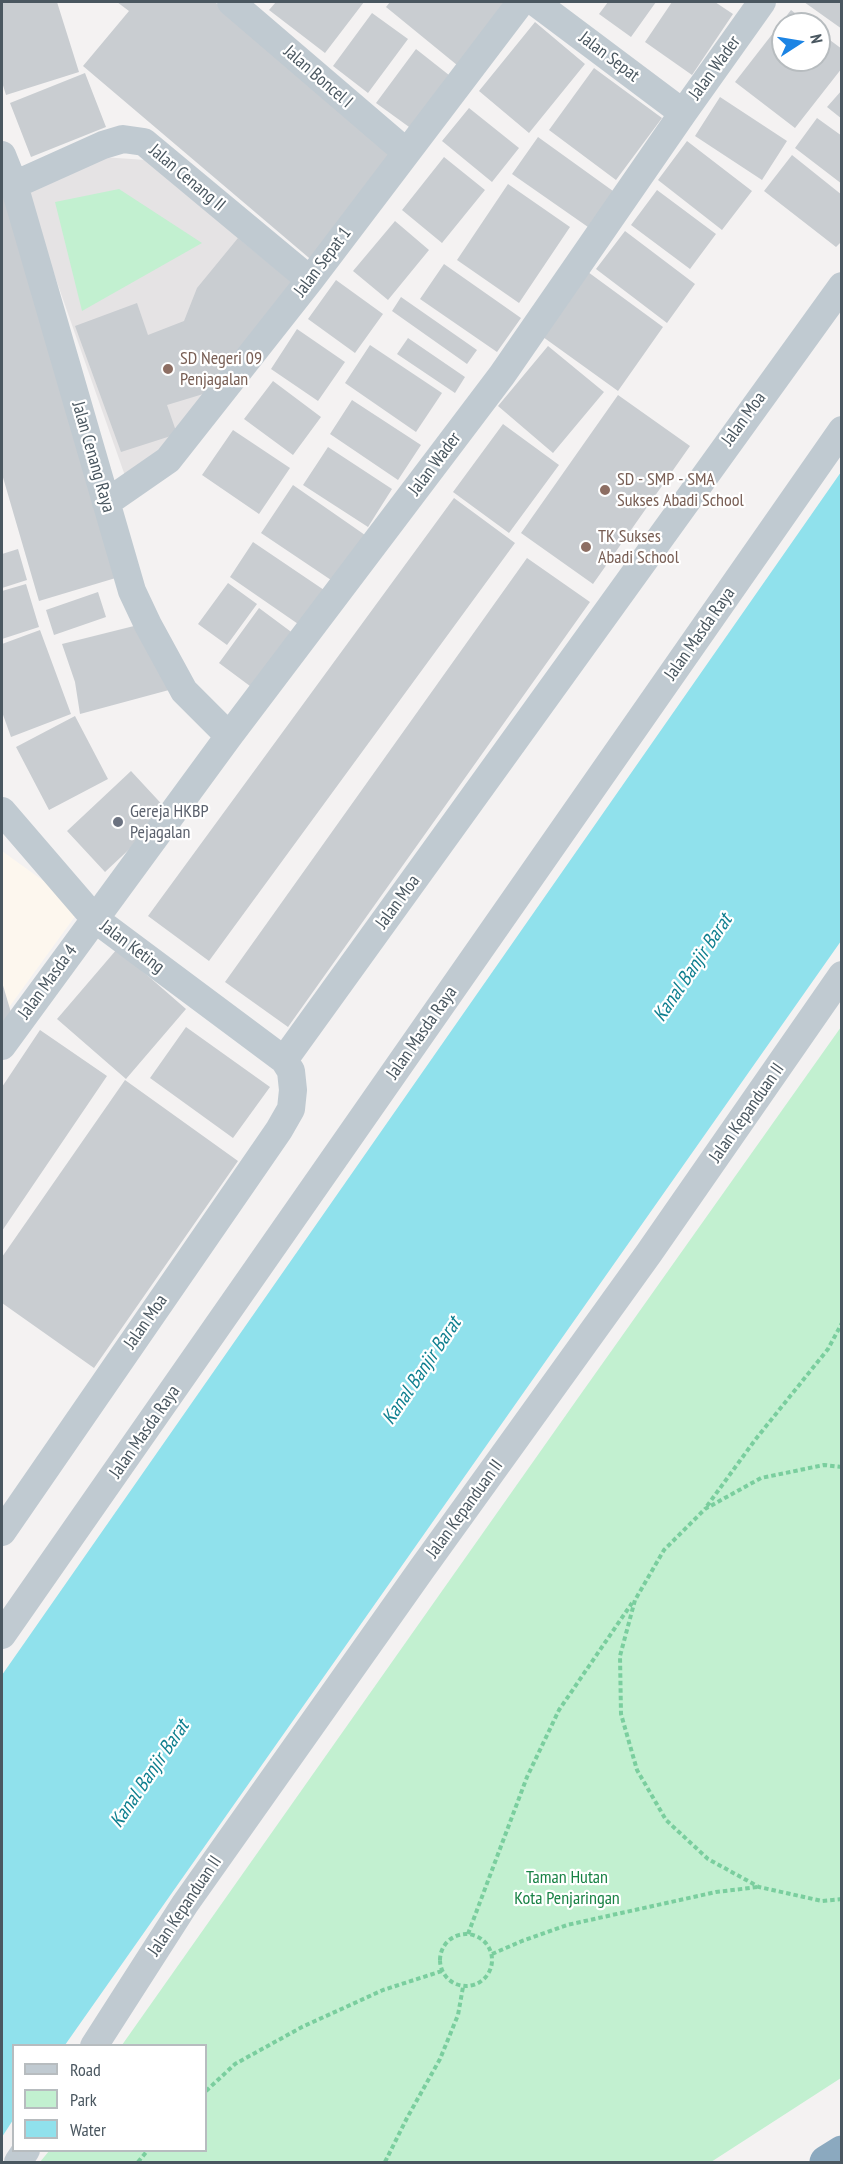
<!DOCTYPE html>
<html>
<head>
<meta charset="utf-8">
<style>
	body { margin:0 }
	#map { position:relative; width:843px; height:2164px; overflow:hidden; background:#f4f2f2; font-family:"PT Sans Narrow",sans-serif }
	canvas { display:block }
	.frame { position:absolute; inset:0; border:3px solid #4a5760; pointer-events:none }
	.legend { position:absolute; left:12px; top:2044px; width:195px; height:108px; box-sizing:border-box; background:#fff; border:2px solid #b7bcbf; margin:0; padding:8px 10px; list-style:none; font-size:18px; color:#4a5760 }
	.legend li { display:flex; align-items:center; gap:12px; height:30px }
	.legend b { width:30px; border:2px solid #b7bcbf }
	.north { position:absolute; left:771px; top:12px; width:60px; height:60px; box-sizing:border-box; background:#fff; border:2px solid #b7bcbf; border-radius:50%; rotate:78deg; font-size:16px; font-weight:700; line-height:24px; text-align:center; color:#4a5760 }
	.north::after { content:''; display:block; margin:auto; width:21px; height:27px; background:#1c84e4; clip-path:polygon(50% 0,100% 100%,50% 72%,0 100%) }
</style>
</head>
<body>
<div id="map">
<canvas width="843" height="2164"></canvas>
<div class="frame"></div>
<ul class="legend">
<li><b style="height:8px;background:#c0cad1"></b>Road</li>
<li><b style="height:16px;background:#c2f0d0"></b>Park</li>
<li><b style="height:16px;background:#90e1ec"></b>Water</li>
</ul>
<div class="north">N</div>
</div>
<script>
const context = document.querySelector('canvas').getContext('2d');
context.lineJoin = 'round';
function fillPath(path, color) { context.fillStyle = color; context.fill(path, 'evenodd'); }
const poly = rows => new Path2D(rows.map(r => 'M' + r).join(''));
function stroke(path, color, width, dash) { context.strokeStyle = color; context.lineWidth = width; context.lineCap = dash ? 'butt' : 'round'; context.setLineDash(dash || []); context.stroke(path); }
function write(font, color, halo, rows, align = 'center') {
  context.font = font + ' "PT Sans Narrow",sans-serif'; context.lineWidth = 4.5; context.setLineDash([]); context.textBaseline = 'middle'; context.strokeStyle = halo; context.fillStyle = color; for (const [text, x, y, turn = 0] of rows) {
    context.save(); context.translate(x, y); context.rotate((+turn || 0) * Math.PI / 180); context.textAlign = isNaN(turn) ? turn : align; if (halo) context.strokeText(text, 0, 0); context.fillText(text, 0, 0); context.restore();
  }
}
const commercial = poly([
	[2,851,81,908,2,1017]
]);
const education = poly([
	[102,157,146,160,305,286,130,490,26,194]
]);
const green = poly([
	[119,189,202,243,82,311,55,202],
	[841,1027,841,2078,711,2162,40,2162,49,2151,206,2150,206,2046,122,2045,578,1398]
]);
const water = poly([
	[841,472,841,941,65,2045,14,2046,13,2120,2,2137,2,1675]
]);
const building = poly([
	[2,2,57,2,79,72,6,95,2,82],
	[117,2,215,2,399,159,315,263,83,66,129,11],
	[276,2,364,2,325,53,269,10],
	[390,2,508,2,457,65,386,7],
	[608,2,656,2,631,37,599,14],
	[672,2,715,2,733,14,692,75,645,42],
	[804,2,842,2,842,29],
	[791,10,809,24,783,24,783,60,819,60,819,32,842,49,842,68,795,128,735,82],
	[372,13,408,39,368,93,333,66],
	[535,22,585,64,529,133,479,91],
	[416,49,454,79,416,132,376,103],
	[594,68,662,118,616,180,549,130],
	[85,73,106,127,31,157,10,103],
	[842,90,842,119,827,107],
	[720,97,787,141,762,180,695,136],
	[469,108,519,148,492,182,442,141],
	[817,118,842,136,842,184,795,148],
	[538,137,613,191,588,227,512,174],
	[687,141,752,191,722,230,658,180],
	[792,155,842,195,842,241,836,247,764,191],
	[444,157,485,190,442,243,402,210],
	[2,181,119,577,39,601,2,474],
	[508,184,570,227,519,303,457,260],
	[657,190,716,234,690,269,631,225],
	[395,221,429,250,388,300,353,271],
	[625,231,695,284,667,323,596,269],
	[238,238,299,288,223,388,167,405,177,434,121,452,75,326,137,303,148,335,184,321,197,288],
	[444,264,521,318,497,352,420,299],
	[588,272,663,327,618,391,543,337],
	[336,280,383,314,355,353,308,319],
	[401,297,477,350,467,364,392,311],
	[297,329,345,362,318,401,271,369],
	[408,338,465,377,455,393,397,354],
	[370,345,442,393,416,432,345,383],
	[548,346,604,392,553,453,498,406],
	[273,381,321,417,293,455,244,419],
	[618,395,690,446,593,584,521,533],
	[352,400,421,445,398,480,330,434],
	[503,424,559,465,509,533,453,492],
	[233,430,290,468,259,514,202,475],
	[328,447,392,489,368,527,303,485],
	[293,485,365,535,334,582,261,533],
	[454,498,515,543,209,961,148,916],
	[253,542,324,590,301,626,230,577],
	[18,549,27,580,2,588,2,554],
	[527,558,590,602,288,1027,225,982],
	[228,583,257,604,227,645,198,624],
	[26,584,39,627,2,639,2,591],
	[98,592,106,617,54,635,46,610],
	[259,608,294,634,254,689,219,663],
	[134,626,169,690,80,714,75,682,62,644],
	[40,630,71,714,11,737,2,712,2,644],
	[75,716,108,779,49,810,16,747],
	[131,771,169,812,105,872,67,831],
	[117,949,186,1009,126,1079,57,1019],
	[2,982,15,1026,2,1030],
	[186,1027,270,1087,233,1138,150,1078],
	[40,1030,107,1076,2,1231,2,1087],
	[125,1080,238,1161,94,1368,2,1303,2,1257]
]);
const path = poly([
	[842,1467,824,1465,761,1478,705,1509,664,1550,635,1600,620,1656,621,1714,637,1770,666,1820,708,1859,759,1887,822,1901,842,1899],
	[707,1506,755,1440,828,1349,842,1323],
	'440 1960a26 26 0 1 1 52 0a26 26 0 1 1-52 0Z',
	[468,1934,527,1777,559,1710,632,1603],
	[492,1954,522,1941,567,1925,716,1892,758,1887],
	[206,2091,235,2064,302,2027,383,1990,442,1971],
	[138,2162,148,2150],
	[385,2162,407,2118,440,2059,458,2015,463,1987]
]);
const minor = poly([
	[231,2,406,152],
	[535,2,683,113],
	[2,155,14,185,132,591,148,625,184,691,229,736],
	[14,185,103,145,123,139,144,142,310,280],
	[106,503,168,460,310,280,521,2],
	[2,811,95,919,284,1060,291,1071,293,1090,291,1109,279,1130,2,1532],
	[2,1046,229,736,502,375,683,113,762,2],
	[284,1060,842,286],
	[2,1635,842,430],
	[94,2046,185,1904,421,1570,649,1253,842,975],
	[18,2162,26,2150]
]);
const motorway = poly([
	[826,2162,842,2152]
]);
const markers = [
	[168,369,6,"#8d6e63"],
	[605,490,6,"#8d6e63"],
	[586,547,6,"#8d6e63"],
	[118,822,6,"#6b7280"]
];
const streetNames = [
	["Jalan Sepat",609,57,37],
	["Jalan Wader",715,68,-54],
	["Jalan Boncel I",318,77,41],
	["Jalan Cenang II",187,178,40],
	["Jalan Sepat 1",323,262,-53],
	["Jalan Moa",744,419,-54],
	["Jalan Cenang Raya",93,457,74],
	["Jalan Wader",435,464,-53],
	["Jalan Masda Raya",700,634,-55],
	["Jalan Moa",398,902,-54],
	["Jalan Keting",132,947,37],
	["Jalan Masda 4",48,982,-54],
	["Jalan Masda Raya",422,1033,-55],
	["Jalan Kepanduan II",747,1113,-55],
	["Jalan Moa",146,1322,-55],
	["Jalan Masda Raya",145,1432,-55],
	["Jalan Kepanduan II",465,1509,-54],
	["Jalan Kepanduan II",185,1906,-56]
];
const educationNames = [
	["SD Negeri 09",180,359],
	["Penjagalan",180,380],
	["SD - SMP - SMA",617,480],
	["Sukses Abadi School",617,501],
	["TK Sukses",598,537],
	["Abadi School",598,558]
];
const worshipNames = [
	["Gereja HKBP",130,812],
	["Pejagalan",130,833]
];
const parkNames = [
	["Taman Hutan",567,1878],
	["Kota Penjaringan",567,1899]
];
const waterNames = [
	["Kanal Banjir Barat",693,968,-56],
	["Kanal Banjir Barat",422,1371,-56],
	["Kanal Banjir Barat",150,1774,-56]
];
fillPath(commercial, '#fdf7ee');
fillPath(education, '#e5e3e4');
fillPath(green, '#c2f0d0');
fillPath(water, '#90e1ec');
fillPath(building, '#c9cdd1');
stroke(path, '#7ace9e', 4, [4.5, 3]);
stroke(minor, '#c0cad1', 28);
stroke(motorway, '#8ba9bf', 33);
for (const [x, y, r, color] of markers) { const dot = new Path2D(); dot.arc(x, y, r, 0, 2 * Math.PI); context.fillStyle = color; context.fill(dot); stroke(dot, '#fff', 2); }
write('18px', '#4a5760', '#fff', streetNames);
write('18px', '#785e54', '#fff', educationNames, 'left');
write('18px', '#5b616d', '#fff', worshipNames, 'left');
write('18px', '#198245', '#fff', parkNames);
write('italic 20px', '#0f7f8f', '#fff', waterNames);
</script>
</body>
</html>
